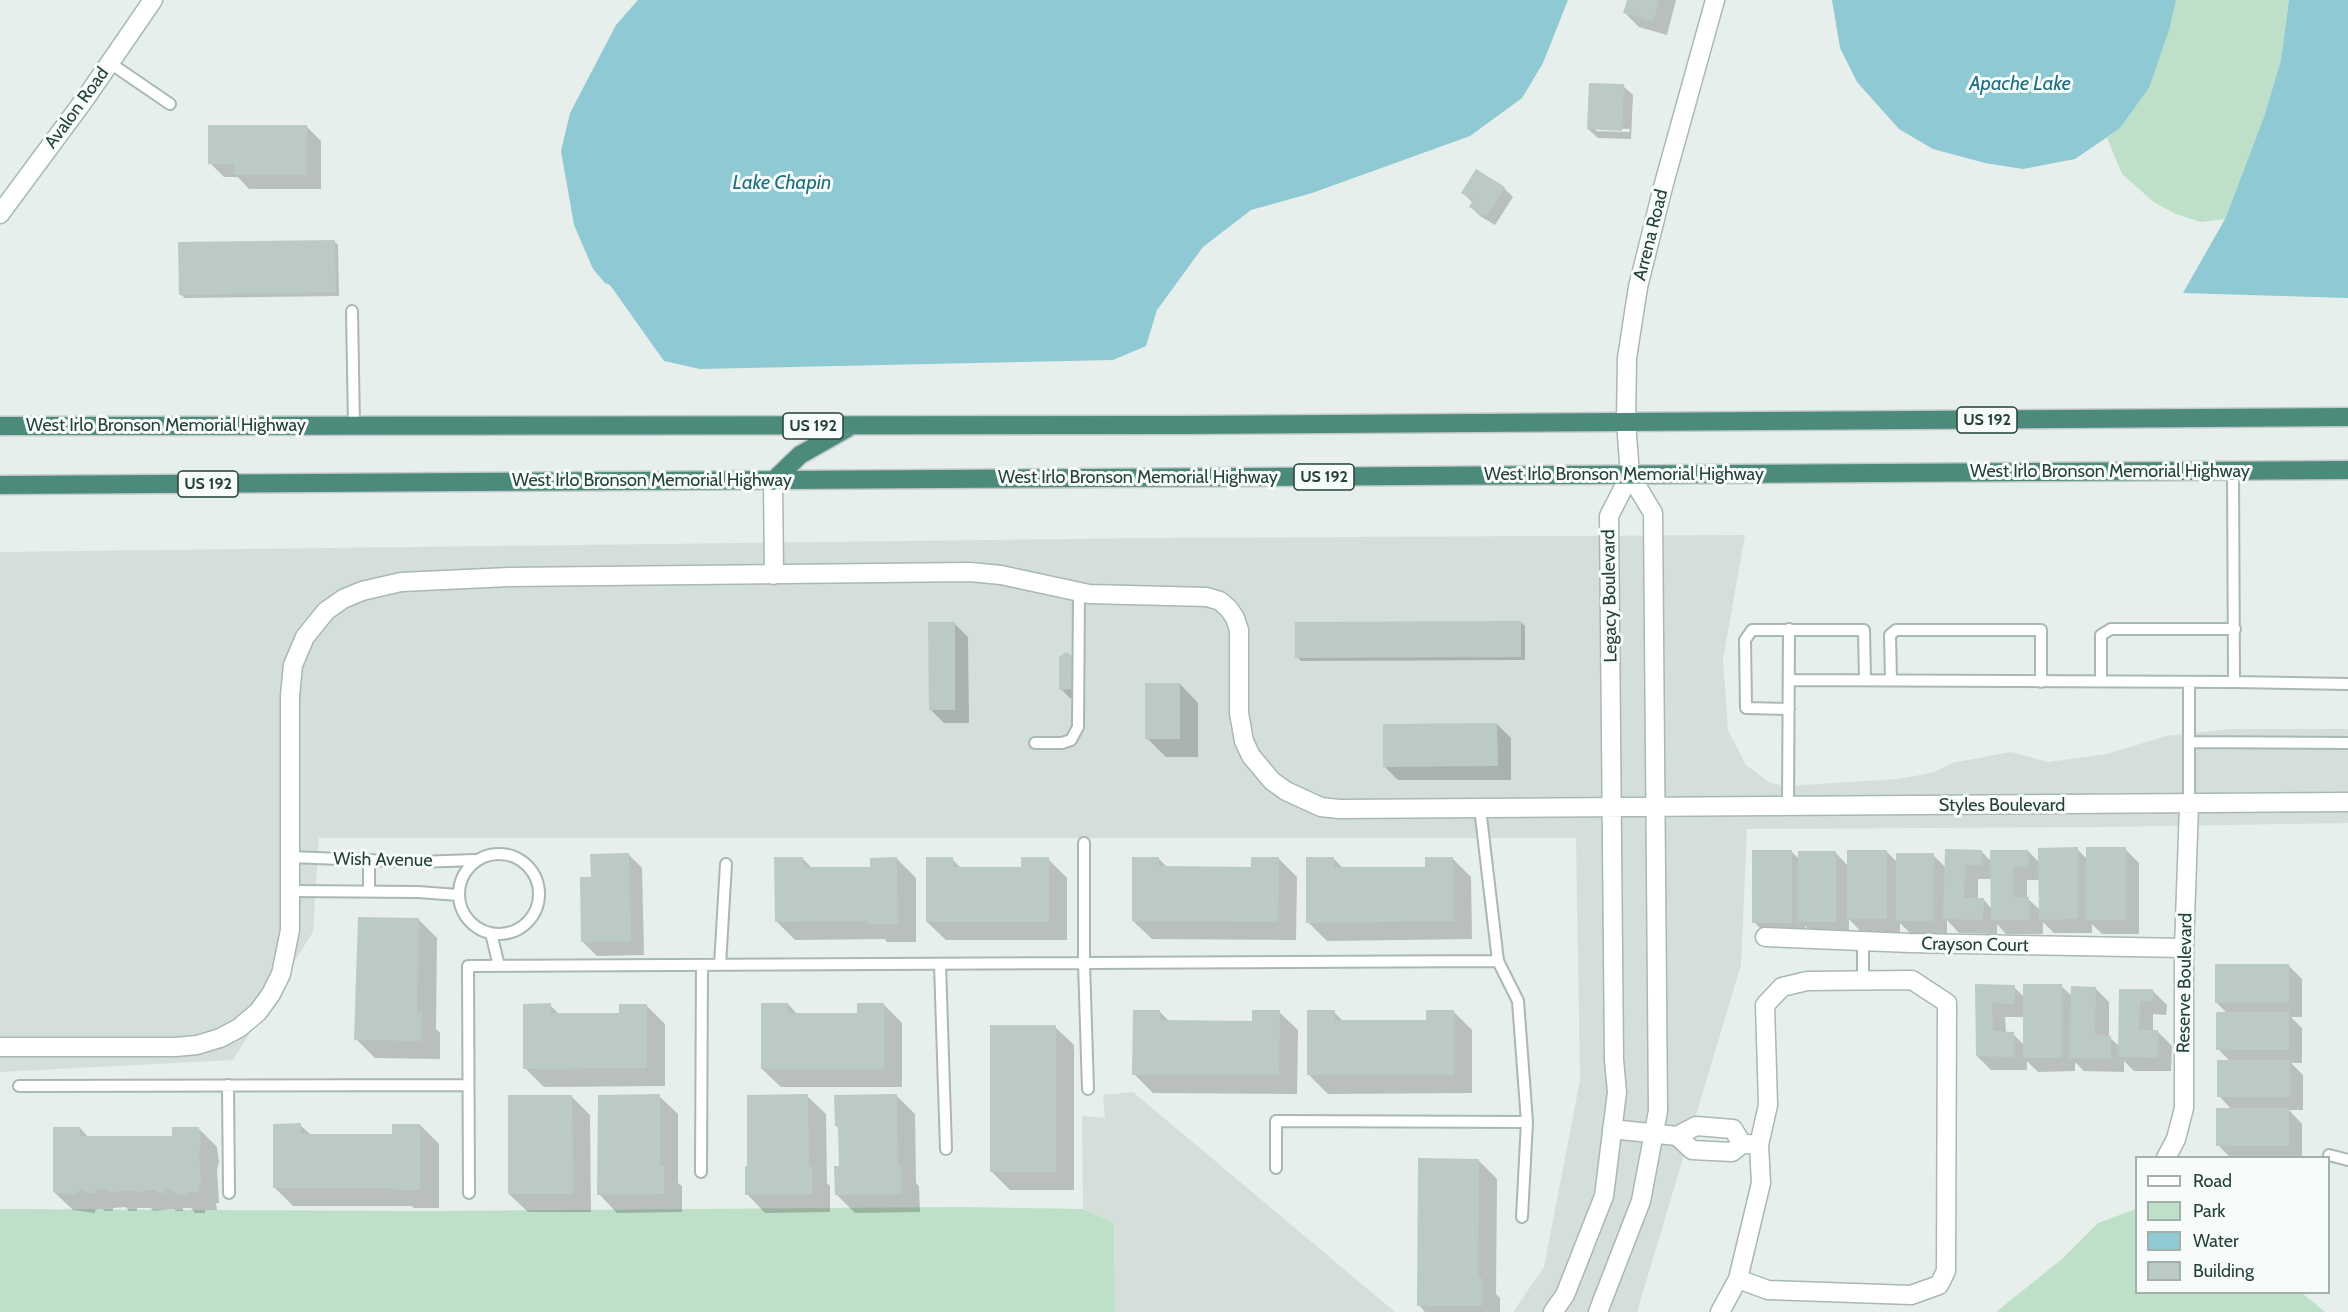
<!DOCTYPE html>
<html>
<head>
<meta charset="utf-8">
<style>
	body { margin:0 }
	#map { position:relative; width:2348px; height:1312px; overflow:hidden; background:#e6efeb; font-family:Cabin,sans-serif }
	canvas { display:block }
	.legend { position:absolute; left:2135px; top:1156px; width:195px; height:138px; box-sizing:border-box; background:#f7fbf9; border:2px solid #a3b1ad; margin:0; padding:8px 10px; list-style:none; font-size:18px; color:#24423a }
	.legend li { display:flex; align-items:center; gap:12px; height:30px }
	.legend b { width:30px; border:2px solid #a3b1ad }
</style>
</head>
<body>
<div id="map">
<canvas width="2348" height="1312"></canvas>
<ul class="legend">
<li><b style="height:8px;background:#fff"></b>Road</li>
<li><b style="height:16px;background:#bfe0c8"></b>Park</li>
<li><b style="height:16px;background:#8ec9d4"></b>Water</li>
<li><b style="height:16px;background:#bbcac4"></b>Building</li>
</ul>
</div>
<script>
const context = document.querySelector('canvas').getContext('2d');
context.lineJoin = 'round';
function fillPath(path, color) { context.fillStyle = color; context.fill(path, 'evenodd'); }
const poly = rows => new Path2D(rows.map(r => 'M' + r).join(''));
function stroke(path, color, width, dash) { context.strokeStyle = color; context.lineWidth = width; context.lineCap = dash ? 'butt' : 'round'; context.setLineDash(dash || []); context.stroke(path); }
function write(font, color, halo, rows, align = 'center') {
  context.font = font + ' Cabin,sans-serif'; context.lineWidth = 6; context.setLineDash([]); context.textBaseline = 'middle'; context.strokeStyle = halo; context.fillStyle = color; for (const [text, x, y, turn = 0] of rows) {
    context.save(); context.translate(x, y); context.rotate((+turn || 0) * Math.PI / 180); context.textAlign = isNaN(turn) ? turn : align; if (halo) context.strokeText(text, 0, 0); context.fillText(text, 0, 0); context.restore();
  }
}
const built = poly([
	[1745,535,1723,659,1728,730,1746,765,1770,783,1787,786,1897,779,1932,773,1952,763,2011,752,2048,762,2107,754,2166,736,2230,729,2348,729,2348,823,2104,827,1747,829,1741,965,1637,1312,1513,1312,1544,1267,1580,1080,1576,838,319,838,313,932,233,1060,0,1072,0,552,1152,538],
	[1133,1092,1395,1312,1115,1312,1114,1223,1083,1209,1082,1116,1105,1118,1103,1095]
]);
const green = poly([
	[2176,0,2289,0,2281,60,2264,117,2225,219,2201,222,2176,214,2155,203,2122,174,2107,138,2119,129,2170,27],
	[961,1207,1083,1209,1114,1223,1115,1312,0,1312,0,1209,427,1211],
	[2136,1209,2136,1292,2302,1293,2325,1312,1996,1312,2062,1259,2098,1223]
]);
const water = poly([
	[638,0,1568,0,1543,63,1522,98,1470,136,1312,193,1251,210,1203,247,1157,310,1146,346,1113,360,700,369,664,361,610,285,605,283,593,269,574,225,561,151,570,113,616,25],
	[1832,0,2176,0,2170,27,2149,88,2119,129,2075,159,2023,169,1985,163,1933,149,1899,129,1857,82,1840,48],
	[2289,0,2348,0,2348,298,2183,293,2225,219,2264,117,2281,60]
]);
const shadow = poly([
	[1628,0,1676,0,1667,35,1639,27,1625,13],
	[1623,86,1633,95,1631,139,1598,138,1588,129],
	[1596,128,1630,129,1629,132,1596,131],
	[307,127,321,141,321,189,249,189,238,177,224,177,210,163],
	[1504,188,1513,197,1495,225,1480,216,1471,207,1472,202,1463,193],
	[334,241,338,245,339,296,185,298,180,294],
	[1521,622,1525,626,1525,660,1301,661,1297,657],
	[954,623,968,637,969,723,944,723,930,709],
	[1072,658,1081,668,1082,698,1070,698,1061,689],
	[1180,684,1198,703,1198,757,1166,757,1147,738],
	[1497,724,1511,738,1511,780,1398,780,1384,766],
	[2077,849,2087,859,2125,849,2139,863,2139,934,2102,934,2092,924,2092,933,2054,933,2043,922,2043,934,2006,934,1997,924,1997,934,1959,933,1947,920,1947,934,1911,934,1900,923,1900,933,1862,933,1849,919,1849,935,1814,935,1805,926,1805,936,1768,936,1754,922,1791,851,1800,860,1835,852,1848,866,1886,851,1898,863,1933,855,1946,868,1981,851,1992,862,2028,851,2040,863],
	[1978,879,1992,879,1992,909,1983,899,1978,899],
	[2027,880,2040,880,2040,910,2027,898],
	[628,854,642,868,644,955,597,956,583,942,592,878],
	[802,858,812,868,872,868,897,859,916,878,916,942,887,942,885,939,795,940,777,922],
	[1278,858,1297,877,1296,940,1152,939,1133,921,1159,859,1168,868,1252,869],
	[1333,858,1344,869,1427,868,1452,858,1471,877,1472,939,1327,941,1308,922],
	[952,859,962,869,1022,869,1048,859,1067,878,1067,940,946,940,927,922],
	[418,919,437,938,436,1029,440,1033,440,1059,375,1058,356,1039],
	[2288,965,2302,979,2302,1017,2291,1017,2302,1028,2302,1063,2291,1063,2303,1075,2303,1110,2289,1110,2302,1124,2302,1158,2219,1158,2230,1157,2218,1145,2232,1110,2219,1096,2230,1061,2218,1049,2228,1014,2217,1003],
	[1977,986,2014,987,2024,997,2061,986,2072,996,2095,988,2109,1002,2109,1037,2120,1047,2121,990,2153,991,2167,1005,2166,1015,2153,1014,2153,1032,2158,1032,2172,1046,2171,1071,2134,1071,2124,1061,2124,1072,2084,1071,2075,1062,2075,1071,2038,1072,2027,1061,2027,1070,1991,1070,1977,1056],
	[2005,1017,2024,1017,2024,1045,2013,1034,2006,1033],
	[788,1004,798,1015,858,1015,884,1005,902,1023,902,1087,781,1087,762,1069],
	[550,1005,560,1015,620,1014,646,1005,665,1024,665,1086,544,1087,525,1068],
	[1160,1012,1170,1022,1253,1022,1279,1012,1298,1030,1297,1094,1153,1093,1134,1074],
	[1334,1012,1344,1022,1428,1022,1454,1012,1472,1030,1472,1093,1328,1094,1309,1075],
	[1055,1027,1074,1045,1074,1190,1010,1190,992,1172],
	[896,1095,915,1114,916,1183,919,1186,920,1212,855,1213,836,1194,840,1168,840,1129,836,1126],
	[571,1096,590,1115,591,1212,528,1212,509,1194],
	[659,1096,678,1114,678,1183,682,1186,682,1212,617,1213,599,1194],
	[807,1096,826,1114,827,1183,830,1186,830,1212,765,1213,747,1194],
	[300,1125,311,1135,393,1135,420,1125,439,1144,439,1208,414,1208,411,1206,293,1206,274,1187],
	[80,1128,89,1138,173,1138,198,1128,217,1147,219,1162,217,1170,219,1203,216,1203,217,1210,205,1210,205,1213,195,1213,191,1208,183,1208,183,1211,176,1211,174,1209,153,1211,151,1208,137,1208,137,1211,129,1211,126,1207,113,1208,113,1211,105,1211,102,1209,95,1210,95,1213,73,1210,54,1192],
	[1478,1160,1497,1179,1496,1294,1500,1298,1500,1312,1425,1312,1419,1305]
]);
const building = poly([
	[1627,0,1659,0,1653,22,1623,13],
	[1589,83,1624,84,1622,131,1587,129],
	[208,125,307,125,307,175,234,175,234,164,208,164],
	[1476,169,1505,187,1486,217,1469,207,1473,200,1461,193],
	[335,240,336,292,179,295,178,242],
	[1521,621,1521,657,1295,658,1295,622],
	[928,622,955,622,955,710,929,710],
	[1066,652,1073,657,1073,689,1059,690,1059,657],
	[1145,683,1180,683,1180,739,1145,739],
	[1497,723,1498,766,1383,767,1383,724],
	[2078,847,2078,919,2039,920,2038,848],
	[2086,847,2126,847,2126,920,2086,920],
	[1945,849,1982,850,1982,866,1965,865,1964,898,1984,898,1983,920,1943,919],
	[1752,850,1792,850,1792,923,1752,923],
	[1847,850,1887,850,1887,919,1847,919],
	[1990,850,2028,850,2029,867,2013,867,2014,897,2029,897,2029,920,1991,920],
	[1798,851,1836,851,1836,922,1798,922],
	[629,853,631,941,581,942,580,877,591,877,590,854],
	[1896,853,1934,853,1933,921,1896,921],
	[774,857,803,857,803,867,870,867,870,858,897,857,898,924,867,924,867,921,775,922],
	[926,857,953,857,953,867,1021,867,1021,857,1049,857,1049,922,926,922],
	[1132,857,1159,857,1159,866,1251,867,1251,857,1279,857,1278,922,1132,921],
	[1306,857,1334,857,1334,867,1425,867,1425,857,1453,857,1454,921,1306,923],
	[358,917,419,918,417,1013,422,1013,421,1041,354,1040],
	[2215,964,2289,964,2289,1003,2215,1003],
	[1975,984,2015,985,2014,1004,1992,1003,1993,1031,2014,1032,2014,1057,1976,1056],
	[2023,984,2062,984,2062,1058,2023,1058],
	[2071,986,2096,987,2095,1035,2111,1036,2111,1059,2069,1058],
	[2119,989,2153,989,2153,1001,2140,1001,2139,1030,2158,1030,2158,1058,2118,1057],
	[551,1003,551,1013,619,1013,619,1004,647,1004,647,1068,523,1069,523,1004],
	[761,1003,788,1003,788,1013,857,1013,857,1003,884,1003,884,1069,761,1069],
	[1133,1010,1160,1010,1160,1020,1252,1021,1252,1010,1280,1010,1279,1075,1132,1075],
	[1307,1010,1335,1010,1335,1020,1426,1020,1426,1010,1454,1010,1454,1075,1307,1075],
	[2216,1012,2289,1012,2289,1050,2216,1050],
	[990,1025,1056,1025,1056,1172,990,1172],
	[2217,1060,2290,1060,2290,1097,2217,1097],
	[660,1094,660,1166,664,1166,664,1194,597,1195,598,1095],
	[808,1094,809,1166,812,1166,812,1194,745,1195,745,1166,747,1166,747,1095],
	[897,1094,898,1166,901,1166,902,1194,835,1195,834,1166,839,1166,838,1126,835,1126,834,1095],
	[508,1095,572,1095,573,1194,508,1194],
	[2216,1108,2289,1108,2289,1146,2216,1146],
	[301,1123,301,1134,392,1134,392,1124,420,1124,420,1190,393,1190,393,1188,273,1188,273,1124],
	[53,1127,80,1127,80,1136,172,1136,172,1127,199,1127,201,1143,199,1150,201,1185,198,1185,199,1192,187,1192,186,1195,175,1195,175,1192,172,1190,165,1190,165,1193,156,1193,156,1190,144,1190,144,1192,119,1190,119,1192,109,1192,109,1189,95,1190,95,1193,85,1193,85,1190,80,1190,77,1192,77,1195,53,1192],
	[1418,1158,1479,1159,1478,1278,1482,1278,1482,1306,1417,1306]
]);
const service = poly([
	[110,63,170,104],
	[352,311,354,426],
	[2233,471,2234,682,2348,684],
	[1789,680,2234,682],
	[1891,680,1890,635,1896,630,2041,630,2041,682],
	[2101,681,2101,635,2111,629,2235,629],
	[2189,682,2189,805],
	[1789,709,1746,708,1745,640,1752,630,1864,630,1865,680],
	[2189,742,2348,743],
	[1035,743,1062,743,1071,740,1078,727,1079,593],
	[1788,807,1789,629],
	[1480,808,1498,961,1518,1001,1527,1122,1522,1217],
	[1084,843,1084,963,1088,1089],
	'459 894a40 40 0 1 1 80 0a40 40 0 1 1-80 0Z',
	[290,857,417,862,475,860],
	[290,891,418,892,458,895],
	[369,891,369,860],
	[491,933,499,966],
	[1863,941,1863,981],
	[940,964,946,1149],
	[720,965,726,864],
	[228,1085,229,1193],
	[19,1086,468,1085],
	[2329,1155,2348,1160],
	[1276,1168,1276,1121,1527,1122],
	[701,1172,702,965],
	[469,1193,468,966,1498,961]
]);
const minor = poly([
	[773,481,774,575],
	[1765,937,1910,943,2184,948],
	[0,1047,175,1047,197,1045,220,1038,239,1028,258,1012,271,994,281,974,290,930,290,696,293,665,305,637,326,611,343,599,362,591,401,582,509,577,970,572,1001,575,1089,594,1207,597,1220,601,1229,609,1235,618,1239,630,1239,713,1244,741,1251,756,1272,781,1286,791,1321,807,1339,809,2348,802],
	[1612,1129,1677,1136,1696,1126,1733,1129,1742,1144,1732,1152,1692,1150,1677,1136],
	[2166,1158,2176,1139,2184,1108,2184,948,2189,805],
	[1738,1279,1768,1290,1911,1295,1939,1285,1946,1271,1947,1003,1912,980,1807,981,1782,987,1765,1005,1768,1105,1759,1145],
	[1553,1312,1565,1295,1604,1196,1617,1092,1614,1060,1609,516,1630,475],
	[1598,1312,1641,1201,1658,1111,1653,513,1630,475,1626,422,1627,358,1638,287,1663,187,1715,0],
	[1720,1312,1738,1279,1761,1183,1759,1145,1747,1144]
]);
const secondary = poly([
	[0,214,85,99,153,0]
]);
const trunk = poly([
	[0,426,1184,425,2348,417],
	[773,481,800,455,851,426],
	[0,485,2348,470]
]);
const shields = [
	[1987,420,60],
	[813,426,60],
	[1324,477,60],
	[208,484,60]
];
const shieldNames = [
	["US 192",1987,420],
	["US 192",813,426],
	["US 192",1324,477],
	["US 192",208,484]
];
const streetNames = [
	["Avalon Road",77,108,-54],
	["Arrena Road",1651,235,-76],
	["West Irlo Bronson Memorial Highway",166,426],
	["West Irlo Bronson Memorial Highway",2110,472],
	["West Irlo Bronson Memorial Highway",1624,475],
	["West Irlo Bronson Memorial Highway",1138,478],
	["West Irlo Bronson Memorial Highway",652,481],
	["Legacy Boulevard",1610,596,-91],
	["Styles Boulevard",2002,806],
	["Wish Avenue",383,860,1],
	["Crayson Court",1975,945,1],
	["Reserve Boulevard",2185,983,-89]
];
const waterNames = [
	["Apache Lake",2020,84],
	["Lake Chapin",782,183]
];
fillPath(built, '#d4dfda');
fillPath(green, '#bfe0c8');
fillPath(water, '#8ec9d4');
fillPath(shadow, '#0003');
fillPath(building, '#bbcac4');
stroke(service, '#a8b8b2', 14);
stroke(minor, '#a8b8b2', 21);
stroke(secondary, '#a4bbb3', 21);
stroke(trunk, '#c2cac8', 21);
stroke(service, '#fff', 10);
stroke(minor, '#fff', 18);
stroke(secondary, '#fff', 18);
stroke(trunk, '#4c8a7c', 18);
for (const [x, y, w] of shields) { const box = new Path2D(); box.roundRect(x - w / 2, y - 13, w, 26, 4.5); context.fillStyle = '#f7fbf9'; context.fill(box); stroke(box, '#24423a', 1.5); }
write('bold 16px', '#24423a', null, shieldNames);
write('18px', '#24423a', '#f7fbf9', streetNames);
write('italic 20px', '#1c6f80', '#f7fbf9', waterNames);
</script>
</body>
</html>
